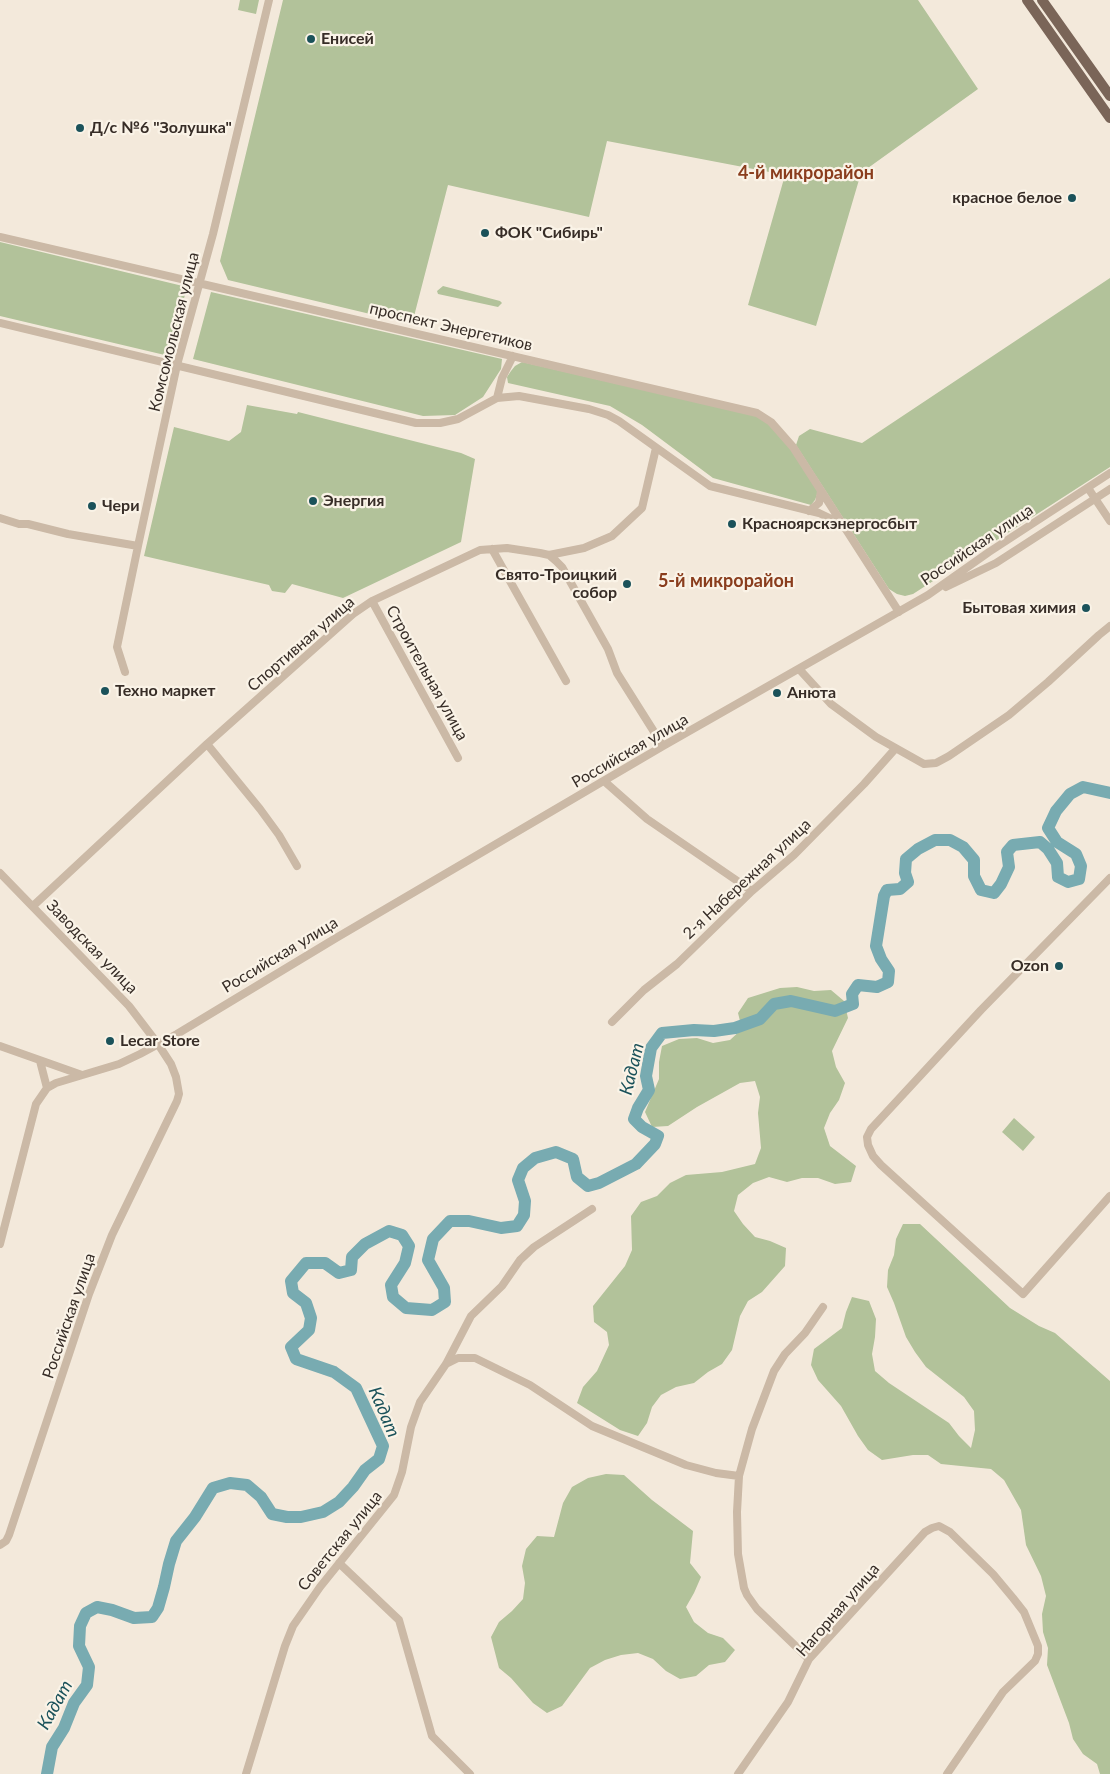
<!DOCTYPE html>
<html>
<head>
<meta charset="utf-8">
<style>
	body { margin:0 }
	canvas { display:block; background:#f3e9db }
</style>
</head>
<body>
<canvas width="1110" height="1774"></canvas>
<script>
const context = document.querySelector('canvas').getContext('2d');
context.lineJoin = 'round';
function fillPath(path, color) { context.fillStyle = color; context.fill(path, 'evenodd'); }
const poly = rows => new Path2D(rows.map(r => 'M' + r).join(''));
function stroke(path, color, width, dash) { context.strokeStyle = color; context.lineWidth = width; context.lineCap = dash ? 'butt' : 'round'; context.setLineDash(dash || []); context.stroke(path); }
function write(font, color, halo, rows, align = 'center') {
  context.font = font + ' Lato,sans-serif'; context.lineWidth = 4.5; context.setLineDash([]); context.textBaseline = 'middle'; context.strokeStyle = halo; context.fillStyle = color; for (const [text, x, y, turn = 0] of rows) {
    context.save(); context.translate(x, y); context.rotate((+turn || 0) * Math.PI / 180); context.textAlign = isNaN(turn) ? turn : align; if (halo) context.strokeText(text, 0, 0); context.fillText(text, 0, 0); context.restore();
  }
}
const green = poly([
	[240,0,259,0,256,14,238,10],
	[283,0,918,0,978,89,861,173,816,326,748,305,785,175,607,141,589,217,448,185,412,324,228,280,220,261],
	[0,242,187,287,169,356,0,316],
	[1110,278,1110,467,913,594,905,596,897,594,889,589,796,445,799,436,810,429,862,443],
	[443,286,500,301,502,303,498,307,438,294,437,291],
	[211,292,502,359,501,369,483,397,455,415,423,416,193,359],
	[522,362,757,416,773,427,790,447,818,492,815,500,811,505,713,478,642,425,610,406,508,383,507,377,511,371,515,366],
	[247,405,297,414,298,412,461,453,475,459,461,542,343,598,292,584,285,593,272,591,269,585,144,556,174,427,229,441,241,432],
	[797,987,814,991,831,990,844,1001,848,1018,832,1051,836,1067,845,1083,839,1100,830,1113,824,1128,830,1146,856,1166,851,1182,835,1184,818,1178,802,1178,787,1182,769,1177,753,1183,738,1195,734,1211,743,1224,755,1237,770,1241,786,1248,785,1266,762,1292,748,1301,740,1316,732,1350,722,1364,708,1372,694,1383,676,1387,661,1395,652,1407,647,1423,638,1436,620,1430,577,1403,583,1387,597,1371,609,1345,607,1332,594,1322,593,1306,625,1266,632,1250,631,1216,641,1202,657,1196,670,1183,686,1175,722,1172,755,1164,761,1148,758,1113,760,1097,755,1081,740,1083,697,1107,668,1126,652,1127,645,1112,659,1079,659,1062,662,1046,679,1039,697,1038,713,1043,730,1040,742,1029,738,1013,748,998,780,988],
	[1014,1118,1035,1137,1023,1151,1002,1132],
	[903,1224,920,1224,1010,1308,1039,1326,1055,1333,1110,1381,1110,1774,1100,1774,1097,1764,1083,1754,1073,1739,1069,1723,1047,1665,1048,1648,1043,1632,1042,1614,1046,1596,1041,1576,1026,1545,1021,1510,1004,1480,991,1469,941,1464,928,1455,913,1455,882,1460,868,1450,858,1436,841,1406,818,1380,811,1365,814,1349,842,1328,846,1312,852,1297,869,1301,876,1319,875,1337,872,1354,875,1371,889,1383,949,1423,959,1436,971,1448,975,1430,974,1411,964,1397,926,1367,915,1352,906,1337,894,1303,887,1287,888,1270,894,1255,896,1239],
	[606,1474,624,1475,652,1500,693,1531,690,1563,701,1577,694,1593,686,1607,694,1622,708,1633,723,1638,735,1650,725,1662,709,1665,696,1676,680,1679,666,1671,653,1659,638,1653,621,1655,605,1660,590,1668,562,1706,547,1713,533,1703,511,1678,499,1668,491,1637,499,1622,512,1611,523,1599,525,1583,522,1566,526,1549,537,1536,554,1537,563,1503,572,1487,588,1478]
]);
const river = poly([
	[47,1774,52,1747,64,1728,74,1703,87,1685,89,1667,79,1646,80,1626,86,1613,97,1607,112,1610,134,1618,152,1617,158,1608,164,1587,169,1564,176,1541,195,1517,213,1488,230,1483,247,1485,261,1497,272,1514,287,1517,301,1517,323,1512,339,1502,353,1487,365,1470,379,1459,383,1446,356,1388,334,1372,296,1359,291,1347,309,1330,311,1318,306,1303,293,1293,291,1281,306,1263,325,1263,339,1273,351,1270,352,1257,365,1244,389,1231,402,1235,409,1246,405,1263,391,1285,393,1297,406,1308,432,1310,445,1302,444,1288,428,1260,433,1239,450,1221,469,1221,501,1228,517,1226,524,1215,525,1201,518,1180,523,1168,535,1158,556,1152,573,1159,577,1177,588,1186,599,1183,636,1164,655,1144,658,1136,642,1127,634,1119,638,1108,649,1090,646,1076,651,1048,662,1033,694,1030,714,1031,735,1028,760,1019,774,1004,791,1001,835,1011,853,1004,852,994,858,985,877,987,888,982,889,971,881,959,876,946,884,896,887,890,900,889,908,882,905,873,906,859,918,849,935,840,950,840,963,847,974,860,974,876,981,890,994,893,1001,884,1009,867,1007,852,1013,845,1040,842,1048,849,1057,863,1058,877,1068,882,1079,879,1081,866,1076,854,1057,842,1048,828,1056,811,1070,794,1083,787,1110,793]
]);
const minor = poly([
	[0,237,757,413,771,422,793,447,899,612],
	[0,323,416,423,440,423,458,419,497,398,519,396,589,409,608,415,619,421,710,486,819,513,842,524],
	[497,398,502,378,513,356],
	[1088,488,1110,521],
	[809,511,819,503,821,491],
	[0,518,19,524,28,524,68,534,138,546],
	[492,549,566,681],
	[549,555,584,548,612,536,642,508,656,448],
	[946,587,996,563,1110,489],
	[372,601,458,758],
	[799,669,831,704,876,737,924,764,936,763,949,756,1009,715,1048,682,1099,635,1110,626],
	[125,672,117,647,138,546,177,365,213,234,269,0],
	[207,744,260,809,279,835,297,866],
	[604,781,647,819,752,891],
	[0,873,129,1006,158,1044,171,1064,176,1077,179,1094,177,1101,112,1235,89,1294,9,1535,6,1541,0,1545],
	[1110,878,981,1010,871,1129,867,1137,868,1145,873,1156,881,1165,1023,1294,1110,1196],
	[33,906,207,744,353,614,372,601,480,550,507,548,540,553,549,555,556,561,562,567,608,649,617,673,663,746],
	[612,1022,644,990,677,964,752,891,794,855,864,784,895,749],
	[0,1046,82,1075],
	[40,1061,47,1088],
	[0,1244,36,1104,47,1088,56,1083,119,1064,140,1054,177,1034,336,938,663,746,928,595,989,552,1110,473],
	[446,1364,458,1358,475,1358,530,1385,592,1426,686,1465,716,1473,739,1476],
	[339,1563,399,1620,432,1736,470,1774],
	[809,1659,757,1609,747,1595,744,1588,738,1554,737,1512,739,1476,752,1429,774,1371,785,1354,805,1333,823,1307],
	[246,1774,285,1646,293,1626,320,1587,394,1495,402,1472,411,1427,420,1402,446,1364,471,1316,502,1286,520,1260,534,1247,592,1209],
	[738,1774,788,1702,809,1659,925,1532,932,1528,939,1526,950,1532,993,1574,1013,1598,1024,1612,1038,1646,1038,1654,1035,1661,1003,1692,947,1774]
]);
const major = poly([
	[1027,0,1110,118],
	[1042,0,1110,96]
]);
const markers = [
	[311,39,5,"#1b525a"],
	[80,128,5,"#1b525a"],
	[1072,198,5,"#1b525a"],
	[485,233,5,"#1b525a"],
	[313,501,5,"#1b525a"],
	[92,506,5,"#1b525a"],
	[732,524,5,"#1b525a"],
	[627,584,5,"#1b525a"],
	[1086,608,5,"#1b525a"],
	[105,691,5,"#1b525a"],
	[777,693,5,"#1b525a"],
	[1059,966,5,"#1b525a"],
	[110,1041,5,"#1b525a"]
];
const poiNames = [
	["Енисей",321,39],
	["Д/с №6 \"Золушка\"",90,128],
	["красное белое",1062,198,"right"],
	["ФОК \"Сибирь\"",495,233],
	["Энергия",323,501],
	["Чери",102,506],
	["Красноярскэнергосбыт",742,524],
	["Свято-Троицкий",617,575,"right"],
	["собор",617,593,"right"],
	["Бытовая химия",1076,608,"right"],
	["Техно маркет",115,691],
	["Анюта",787,693],
	["Ozon",1049,966,"right"],
	["Lecar Store",120,1041]
];
const streetNames = [
	["проспект Энергетиков",451,327,13],
	["Комсомольская улица",174,332,-76],
	["Российская улица",977,545,-34],
	["Спортивная улица",301,644,-41],
	["Строительная улица",427,673,61],
	["Российская улица",630,751,-30],
	["2-я Набережная улица",747,879,-43],
	["Заводская улица",92,947,46],
	["Российская улица",280,955,-31],
	["Российская улица",69,1316,-71],
	["Советская улица",340,1541,-51],
	["Нагорная улица",838,1610,-49]
];
const neighbourhoodNames = [
	["4-й микрорайон",806,173],
	["5-й микрорайон",726,581]
];
const waterNames = [
	["Кадат",632,1069,-76],
	["Кадат",384,1412,67],
	["Кадат",55,1705,-61]
];
fillPath(green, '#b2c29a');
stroke(river, '#78abb1', 12);
stroke(minor, '#cbb9a6', 8);
stroke(major, '#7a6558', 10);
for (const [x, y, r, color] of markers) { const dot = new Path2D(); dot.arc(x, y, r, 0, 2 * Math.PI); context.fillStyle = color; context.fill(dot); stroke(dot, '#faf3e7', 2); }
write('bold 16px', '#372d27', '#faf3e7', poiNames, 'left');
write('16px', '#372d27', '#faf3e7', streetNames);
write('bold 18px', '#8a3d1d', '#faf3e7', neighbourhoodNames);
write('italic 18px', '#1b525a', '#faf3e7', waterNames);
</script>
</body>
</html>
